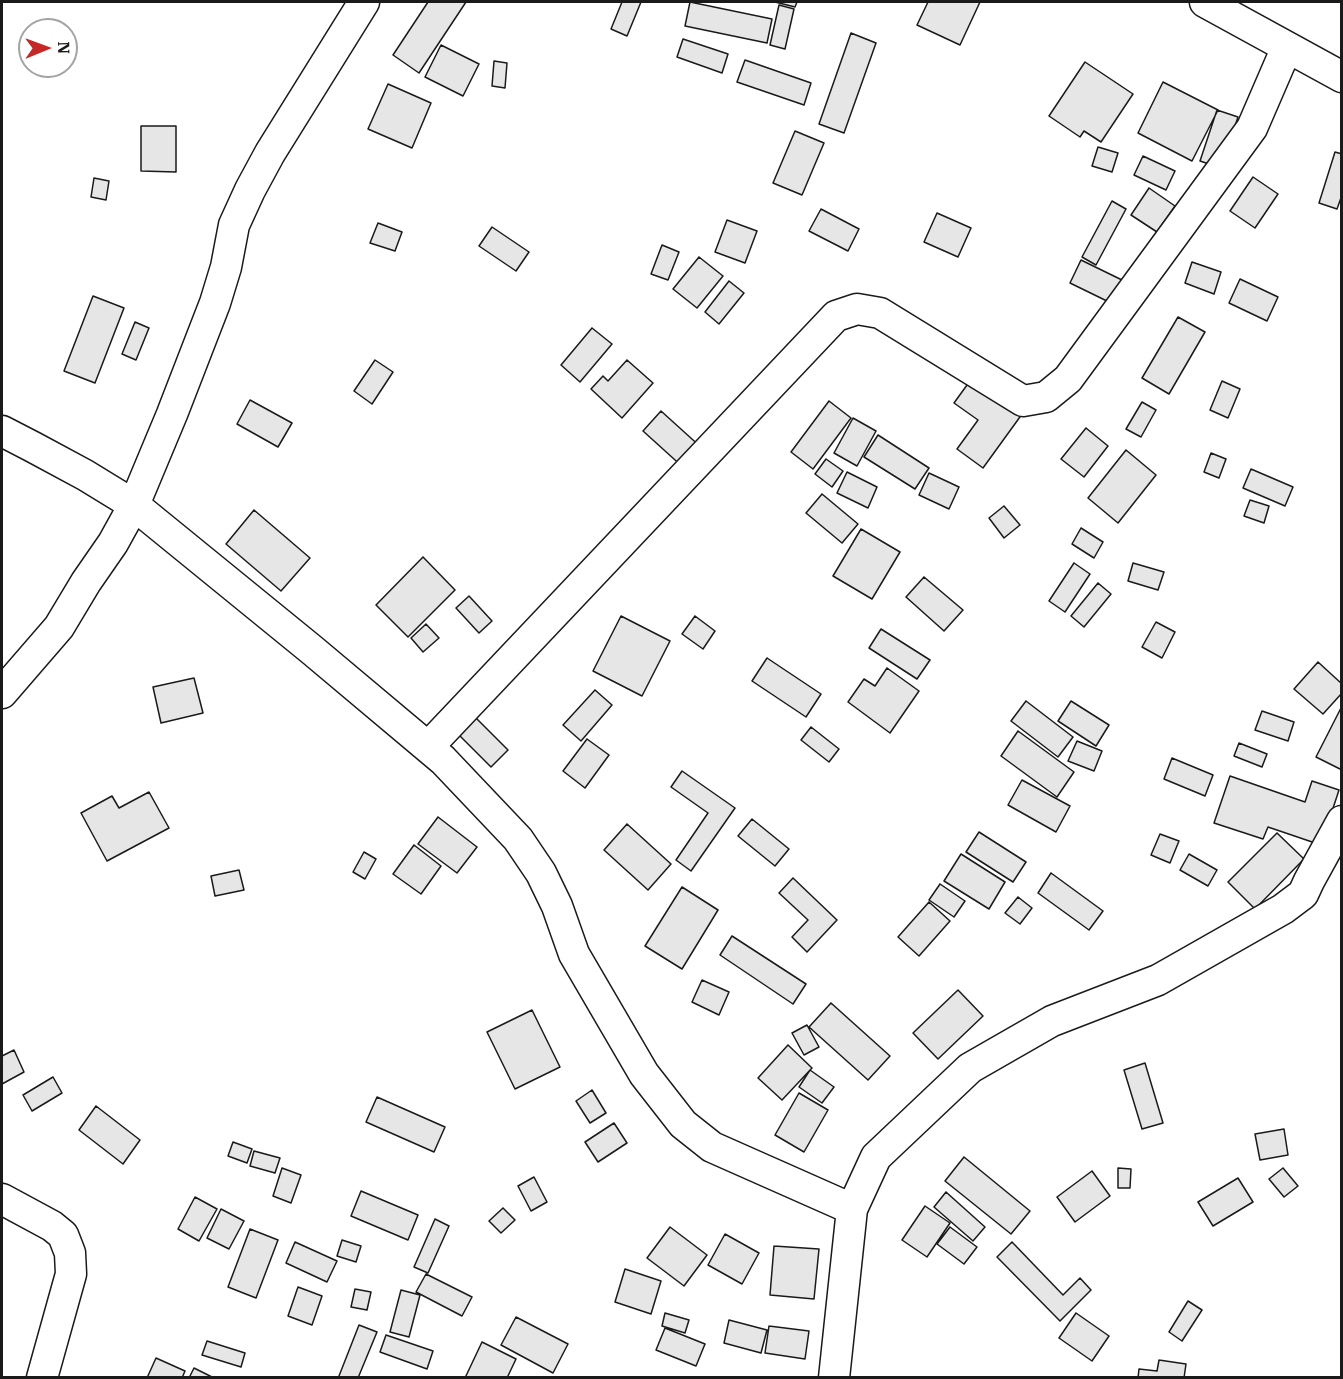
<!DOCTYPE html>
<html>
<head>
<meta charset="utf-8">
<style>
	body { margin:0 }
	#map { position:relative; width:1343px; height:1379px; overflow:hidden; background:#fff; font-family:"IBM Plex Serif",serif }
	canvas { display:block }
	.frame { position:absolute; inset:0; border:3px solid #1a1a1a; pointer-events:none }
	.north { position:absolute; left:18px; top:18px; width:60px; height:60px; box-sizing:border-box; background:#fff; border:2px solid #a3a3a3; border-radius:50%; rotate:89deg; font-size:16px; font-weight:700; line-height:24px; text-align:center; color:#1a1a1a }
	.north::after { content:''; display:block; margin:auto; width:21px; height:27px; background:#c62828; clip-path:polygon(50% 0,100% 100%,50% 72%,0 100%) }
</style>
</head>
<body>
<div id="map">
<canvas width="1343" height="1379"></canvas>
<div class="frame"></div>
<div class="north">N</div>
</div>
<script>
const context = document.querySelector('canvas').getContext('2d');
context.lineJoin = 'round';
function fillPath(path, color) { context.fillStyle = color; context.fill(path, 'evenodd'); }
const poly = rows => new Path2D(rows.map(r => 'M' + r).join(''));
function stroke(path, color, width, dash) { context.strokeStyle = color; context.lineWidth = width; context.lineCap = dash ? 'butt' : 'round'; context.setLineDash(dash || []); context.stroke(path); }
const building = poly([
	[428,2,466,2,419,73,393,55,428,2],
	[622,2,641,2,627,36,611,29,622,2],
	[690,2,772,19,767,43,685,26,690,2],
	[775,2,797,2,795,7,775,2],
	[928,2,980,2,960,45,917,25,928,2],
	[779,5,794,9,785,49,770,45,779,5],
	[851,33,876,43,844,133,819,124,851,33],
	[683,39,728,54,722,73,677,57,683,39],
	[441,45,479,64,463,96,425,77,441,45],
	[745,60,811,83,804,105,737,82,745,60],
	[494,61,507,63,505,88,492,86,494,61],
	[1085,62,1133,94,1101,142,1084,131,1080,137,1049,116,1085,62],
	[1163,82,1218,110,1192,161,1138,133,1163,82],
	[388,84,431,103,412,148,368,129,388,84],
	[1217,110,1238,117,1221,168,1200,161,1217,110],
	[141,126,176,126,176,172,141,171,141,126],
	[795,131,824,143,802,195,773,183,795,131],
	[1098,147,1118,153,1112,172,1092,166,1098,147],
	[1335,152,1342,154,1342,195,1337,209,1319,203,1335,152],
	[1143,156,1175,171,1166,190,1134,175,1143,156],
	[1253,177,1278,194,1255,228,1230,211,1253,177],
	[94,178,109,181,106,200,91,197,94,178],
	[1149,188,1175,206,1157,232,1131,215,1149,188],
	[1112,201,1126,209,1096,265,1082,257,1112,201],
	[821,209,859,229,848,251,809,231,821,209],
	[937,213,971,228,958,257,924,242,937,213],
	[727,220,757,231,745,263,715,252,727,220],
	[378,223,402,232,395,251,370,243,378,223],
	[492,227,529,252,516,271,479,246,492,227],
	[662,245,679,252,668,280,651,274,662,245],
	[699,257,723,276,697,308,673,289,699,257],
	[1081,260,1122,280,1111,303,1070,283,1081,260],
	[1192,262,1221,272,1214,294,1185,283,1192,262],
	[1240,279,1278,297,1267,321,1229,303,1240,279],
	[729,281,744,293,719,324,705,312,729,281],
	[93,296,124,308,95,383,64,371,93,296],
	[1178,317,1205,332,1169,394,1142,378,1178,317],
	[135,322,149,328,136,360,122,354,135,322],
	[592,328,612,344,580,382,561,365,592,328],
	[375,360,393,372,372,404,354,391,375,360],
	[627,360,653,383,622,418,591,389,603,376,608,381,627,360],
	[975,374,1025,410,983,468,957,449,978,420,954,403,975,374],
	[1222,381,1240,389,1228,418,1210,410,1222,381],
	[250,400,292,423,278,447,237,424,250,400],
	[829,401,851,418,813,469,791,452,829,401],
	[1142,402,1156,410,1141,437,1126,429,1142,402],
	[661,411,703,449,685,469,643,431,661,411],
	[853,418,876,431,857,466,834,453,853,418],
	[1086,428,1108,446,1084,477,1061,459,1086,428],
	[878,435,929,468,915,489,864,457,878,435],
	[1126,450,1156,475,1118,523,1088,498,1126,450],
	[1211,453,1226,459,1219,478,1204,472,1211,453],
	[826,459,843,471,832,487,815,474,826,459],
	[1251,469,1293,487,1285,506,1243,488,1251,469],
	[847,472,877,487,868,508,837,493,847,472],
	[929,473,959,487,949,509,919,495,929,473],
	[822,494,858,524,842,543,806,513,822,494],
	[1250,500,1269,506,1264,523,1244,516,1250,500],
	[1004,506,1020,525,1004,538,989,518,1004,506],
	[254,510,310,558,281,591,226,544,254,510],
	[1081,528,1103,542,1094,558,1072,544,1081,528],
	[861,529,900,552,872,599,833,576,861,529],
	[423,557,455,590,408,637,376,605,423,557],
	[1074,563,1090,574,1065,612,1049,601,1074,563],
	[1133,563,1164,572,1158,590,1128,581,1133,563],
	[924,577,963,610,944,631,906,597,924,577],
	[1098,583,1111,594,1084,627,1071,616,1098,583],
	[469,596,492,621,479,633,456,608,469,596],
	[621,616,670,641,642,696,593,671,621,616],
	[695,616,715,631,703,649,682,634,695,616],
	[1156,622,1175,632,1162,658,1142,647,1156,622],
	[426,624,439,638,423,652,411,638,426,624],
	[881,629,930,660,917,679,869,648,881,629],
	[767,658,821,694,806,717,752,681,767,658],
	[1318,662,1342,684,1342,693,1323,714,1294,689,1318,662],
	[887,668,919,691,890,733,848,702,864,679,875,686,887,668],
	[194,678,203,713,161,723,153,687,194,678],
	[595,690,612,705,581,741,563,725,595,690],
	[1026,701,1073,737,1058,757,1011,721,1026,701],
	[1071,701,1109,725,1096,746,1058,721,1071,701],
	[1342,706,1342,770,1316,757,1342,706],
	[1262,711,1294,722,1288,741,1255,730,1262,711],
	[474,716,508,750,491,767,457,733,474,716],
	[811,727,839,749,829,762,801,740,811,727],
	[1018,731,1074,772,1057,797,1001,756,1018,731],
	[587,739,609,755,585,788,563,771,587,739],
	[1077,741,1102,751,1094,771,1068,761,1077,741],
	[1239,743,1267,754,1262,767,1234,756,1239,743],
	[1172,758,1213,775,1205,796,1164,779,1172,758],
	[682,771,735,808,691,871,676,860,708,813,671,787,682,771],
	[1230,776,1305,802,1312,781,1339,790,1321,845,1268,827,1263,839,1214,823,1230,776],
	[1022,780,1070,806,1056,832,1008,805,1022,780],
	[149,792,169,828,107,861,81,813,112,796,119,808,149,792],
	[438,817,477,847,457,873,418,844,438,817],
	[752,819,789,849,775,866,738,836,752,819],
	[627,824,671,864,648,890,604,850,627,824],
	[979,832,1026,862,1013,882,966,852,979,832],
	[1277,833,1304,859,1255,909,1228,882,1277,833],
	[1160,834,1179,841,1170,863,1151,855,1160,834],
	[414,845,441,866,421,894,393,874,414,845],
	[364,852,376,859,365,879,353,872,364,852],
	[961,854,1005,882,989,909,944,881,961,854],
	[1189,854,1217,870,1208,886,1180,870,1189,854],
	[239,870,244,890,215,896,211,876,239,870],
	[1051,873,1103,911,1089,930,1038,893,1051,873],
	[793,878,837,920,807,952,792,937,808,920,779,893,793,878],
	[940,884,965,901,954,917,929,900,940,884],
	[682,887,718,910,682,969,645,946,682,887],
	[1018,897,1032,908,1020,924,1005,913,1018,897],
	[929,902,950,921,919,956,898,937,929,902],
	[732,936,806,984,793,1004,720,955,732,936],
	[702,980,729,992,719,1015,692,1002,702,980],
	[958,990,983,1016,938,1059,913,1033,958,990],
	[831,1003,890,1056,868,1080,809,1027,831,1003],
	[532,1010,560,1067,515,1089,487,1032,532,1010],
	[807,1025,819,1047,804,1055,792,1033,807,1025],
	[788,1045,812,1068,782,1100,758,1078,788,1045],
	[14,1050,24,1072,2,1084,2,1056,14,1050],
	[1145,1063,1163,1123,1142,1129,1124,1070,1145,1063],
	[810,1070,834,1087,822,1103,799,1087,810,1070],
	[53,1077,62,1093,32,1111,23,1095,53,1077],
	[592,1090,606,1113,590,1123,576,1101,592,1090],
	[799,1093,828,1110,804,1152,775,1135,799,1093],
	[377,1097,445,1127,434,1152,366,1122,377,1097],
	[96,1106,140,1140,123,1164,79,1130,96,1106],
	[614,1123,627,1143,598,1162,585,1142,614,1123],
	[1284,1129,1288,1155,1260,1160,1255,1134,1284,1129],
	[233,1142,252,1149,247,1163,228,1156,233,1142],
	[254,1151,280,1158,275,1173,250,1166,254,1151],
	[964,1157,1030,1211,1011,1234,945,1181,964,1157],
	[282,1168,301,1175,291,1203,273,1196,282,1168],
	[1118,1168,1131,1169,1130,1188,1118,1188,1118,1168],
	[1283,1168,1298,1186,1284,1197,1269,1179,1283,1168],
	[1092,1171,1110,1196,1075,1222,1057,1197,1092,1171],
	[534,1177,547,1202,531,1211,518,1186,534,1177],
	[1238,1178,1253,1202,1213,1226,1198,1202,1238,1178],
	[361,1191,418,1215,408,1240,351,1216,361,1191],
	[946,1192,985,1227,973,1241,934,1207,946,1192],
	[195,1197,217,1209,199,1241,178,1229,195,1197],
	[925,1206,950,1223,927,1257,902,1240,925,1206],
	[503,1208,515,1220,501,1233,489,1221,503,1208],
	[221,1209,244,1221,229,1249,207,1238,221,1209],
	[435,1219,449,1226,428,1273,414,1267,435,1219],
	[670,1227,707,1255,684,1286,647,1258,670,1227],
	[950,1227,977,1247,964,1264,937,1244,950,1227],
	[250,1229,278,1240,256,1298,228,1287,250,1229],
	[725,1234,759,1253,742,1284,708,1265,725,1234],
	[342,1240,361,1246,356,1262,337,1256,342,1240],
	[295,1242,337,1261,327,1282,286,1263,295,1242],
	[1012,1242,1063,1295,1080,1278,1091,1290,1060,1321,997,1257,1012,1242],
	[774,1246,819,1249,814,1299,770,1295,774,1246],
	[625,1269,661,1281,651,1314,615,1302,625,1269],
	[426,1274,472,1297,462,1316,416,1292,426,1274],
	[298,1287,322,1296,312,1325,288,1316,298,1287],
	[355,1289,371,1292,367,1310,351,1307,355,1289],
	[401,1290,420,1295,409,1337,390,1332,401,1290],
	[1188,1301,1202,1310,1182,1341,1169,1332,1188,1301],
	[665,1313,689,1320,685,1333,662,1326,665,1313],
	[1076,1313,1109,1336,1092,1361,1059,1338,1076,1313],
	[516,1317,568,1344,553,1373,501,1345,516,1317],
	[729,1320,767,1330,761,1353,724,1343,729,1320],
	[359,1325,377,1332,358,1378,342,1378,339,1376,359,1325],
	[769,1326,809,1331,805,1359,765,1353,769,1326],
	[665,1328,705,1344,696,1366,656,1350,665,1328],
	[386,1335,433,1351,427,1369,380,1352,386,1335],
	[207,1341,245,1353,241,1367,202,1355,207,1341],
	[482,1342,516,1359,507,1378,465,1378,482,1342],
	[156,1358,185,1371,182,1378,147,1378,156,1358],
	[1159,1360,1186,1364,1184,1378,1138,1378,1139,1369,1157,1371,1159,1360],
	[194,1368,214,1378,189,1378,194,1368]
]);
const minor = poly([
	[1205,2,1342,77],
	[2,431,33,447,85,475,134,505,312,650,443,760,518,839,541,873,557,906,574,954,644,1074,683,1124,712,1147,852,1209],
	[2,693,59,627,86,582,113,543,134,505,172,414,215,303,226,267,234,225,250,190,270,153,364,2],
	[428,747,836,316,857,309,880,313,1023,401,1046,397,1068,379,1252,128,1287,47],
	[2,1199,52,1226,63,1235,70,1253,71,1274,42,1378],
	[834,1378,852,1209,876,1157,970,1068,1052,1021,1158,980,1283,909,1303,894,1309,881,1342,821]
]);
fillPath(building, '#e6e6e6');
stroke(building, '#1a1a1a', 1.5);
stroke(minor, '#1a1a1a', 33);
stroke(minor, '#fff', 30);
</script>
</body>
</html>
